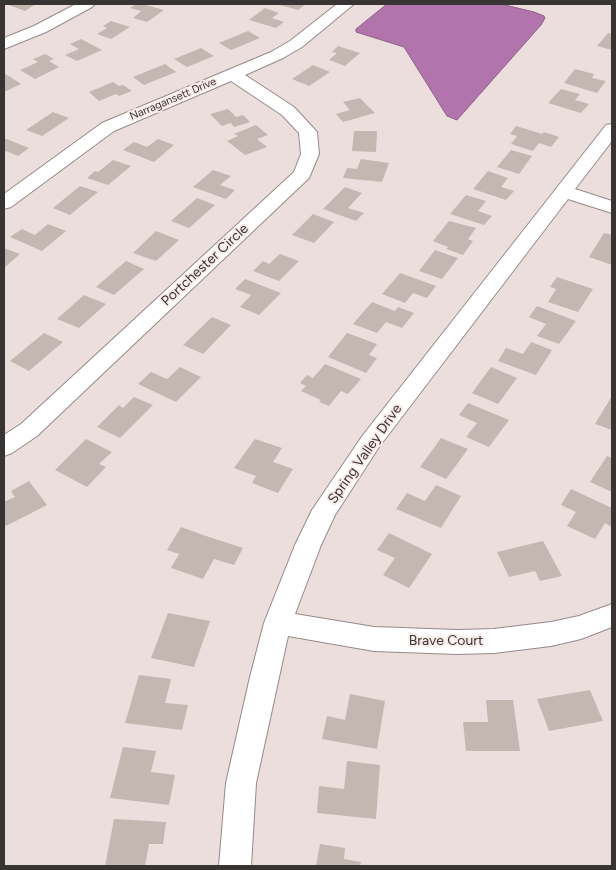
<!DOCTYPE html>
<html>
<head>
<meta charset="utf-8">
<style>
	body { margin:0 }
	#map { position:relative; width:616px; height:870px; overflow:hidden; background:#ecdedd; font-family:Figtree,sans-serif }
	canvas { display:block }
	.frame { position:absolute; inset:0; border:5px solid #393434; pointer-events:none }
</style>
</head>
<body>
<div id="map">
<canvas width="616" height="870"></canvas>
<div class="frame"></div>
</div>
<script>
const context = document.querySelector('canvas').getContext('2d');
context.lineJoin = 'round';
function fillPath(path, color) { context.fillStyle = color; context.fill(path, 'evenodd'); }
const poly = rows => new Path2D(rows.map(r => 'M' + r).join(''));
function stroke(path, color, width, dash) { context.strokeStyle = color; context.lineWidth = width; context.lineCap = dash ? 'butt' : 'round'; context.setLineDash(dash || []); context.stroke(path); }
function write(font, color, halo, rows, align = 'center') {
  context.font = font + ' Figtree,sans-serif'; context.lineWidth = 4; context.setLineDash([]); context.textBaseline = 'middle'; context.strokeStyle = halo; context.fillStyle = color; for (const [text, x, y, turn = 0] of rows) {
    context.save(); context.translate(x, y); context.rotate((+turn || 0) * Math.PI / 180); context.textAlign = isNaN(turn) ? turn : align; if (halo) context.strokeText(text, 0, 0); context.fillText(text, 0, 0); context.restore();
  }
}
const water = poly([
	[387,4,501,4,534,12,544,16,545,18,541,25,457,120,447,116,404,47,356,32,356,29,387,4]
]);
const building = poly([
	[12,4,36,4,25,11,9,5],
	[136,4,142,4,164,10,147,22,133,18,141,11,130,8],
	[282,4,306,4,298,10,280,5],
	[265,8,279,13,272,18,284,22,276,28,249,20],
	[111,21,130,27,111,39,97,34,107,28,103,26],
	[248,31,260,38,231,50,219,43],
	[608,33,612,34,612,50,597,46],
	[81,39,102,50,77,61,65,55,79,49,70,44],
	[338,46,360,53,345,66,329,60,337,53,332,52],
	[201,48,214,56,187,67,174,59],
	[45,54,54,59,49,61,59,67,35,79,20,70,38,62,33,59],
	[165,64,176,72,144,85,133,77],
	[313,65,330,72,309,86,292,79],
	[575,69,594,74,592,78,606,81,597,93,564,83],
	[4,73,21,84,4,92],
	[113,82,119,86,123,85,132,91,119,96,116,94,99,101,89,92],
	[561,89,580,94,575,100,589,104,581,113,548,103],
	[360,98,375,113,343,122,336,114,350,110,343,102],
	[228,109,236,117,243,115,250,122,234,127,231,123,222,126,210,114],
	[53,112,69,118,42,136,26,130],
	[256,125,268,135,257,139,267,147,245,155,227,141,238,136,234,134],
	[516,126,542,134,544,132,559,137,551,147,539,143,533,151,511,144,517,136,510,134],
	[354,131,377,131,376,152,352,151],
	[4,138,29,148,18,156,6,151,4,153],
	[158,139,174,145,154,162,123,150,134,142,147,147],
	[511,150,532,156,519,174,497,167],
	[361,159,389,163,382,182,343,178,347,168,357,169],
	[113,160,131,166,108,185,87,178,95,171,98,172],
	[213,170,231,176,220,185,235,190,226,199,193,187],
	[488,171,508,178,501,187,514,191,506,200,473,189],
	[80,186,98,192,70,215,53,208],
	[345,187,362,193,348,208,364,213,356,221,323,209],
	[466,195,486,201,478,211,492,216,484,225,450,214],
	[197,198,215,205,189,228,171,221],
	[313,214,334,222,314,243,292,235],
	[449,221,476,228,468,239,473,241,463,255,446,249,448,247,433,241],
	[48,224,66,231,42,251,10,237,22,229,35,235],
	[156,231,179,240,156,261,133,253],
	[604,233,612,235,612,265,589,257],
	[4,248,20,254,4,268],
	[435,250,458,258,442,279,419,271],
	[280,254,299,261,279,281,253,271,263,261,269,264],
	[126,261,144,269,114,295,96,287],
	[400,273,436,286,427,298,413,293,405,303,382,294],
	[557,277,593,289,578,312,548,302,556,289,550,287],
	[245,279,281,293,259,315,240,307,251,295,235,289],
	[84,295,106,304,79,328,57,319],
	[372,302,395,311,398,307,414,313,402,328,386,322,377,333,353,324],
	[537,306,576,321,559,344,537,336,546,324,529,317],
	[212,317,231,325,203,354,183,345],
	[44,333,63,342,29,371,10,361],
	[347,333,377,344,369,355,377,358,366,373,328,357],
	[531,342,552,350,536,375,498,361,506,348,523,354],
	[325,364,361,379,348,394,341,391,329,406,319,402,321,400,301,391,306,386,300,383,307,375,313,378],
	[180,367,201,377,176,402,138,384,151,372,167,379],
	[491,367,517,378,498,404,472,393],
	[612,396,612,430,595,424],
	[134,397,153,405,120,438,97,427,119,405,123,408],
	[468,403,509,420,489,447,466,437,477,423,459,415],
	[441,438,468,449,446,479,420,467],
	[86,439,112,452,99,464,106,467,87,487,55,470],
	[255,439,282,448,273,462,293,469,278,493,252,483,256,476,234,468],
	[607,456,612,458,612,492,590,482],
	[29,481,47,505,6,526,4,523,4,502,15,497,11,491],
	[436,485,461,496,441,528,396,509,407,493,425,501],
	[571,489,612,508,612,527,605,523,595,539,567,526,576,512,561,505],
	[181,527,206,536,243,548,234,565,214,559,203,579,171,568,179,554,167,550],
	[389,533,432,554,409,588,383,575,395,558,377,550],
	[543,541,562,576,540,581,535,571,509,577,497,552],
	[168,613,210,621,194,667,151,658],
	[139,675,171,679,165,703,188,705,182,730,125,723],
	[590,690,603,721,549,731,537,699],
	[350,694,385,701,377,749,322,739,327,716,345,720],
	[486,700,513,700,520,751,466,751,463,722,488,722],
	[123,747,156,751,151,772,175,775,169,805,110,798],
	[347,761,380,765,376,819,317,813,319,786,344,789],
	[114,819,166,822,163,844,149,844,145,866,105,866],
	[320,844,345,848,344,859,361,862,360,866,316,866]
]);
const minor = poly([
	[76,4,95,4,92,7,46,32,4,49,4,38,34,26,76,4],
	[337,4,354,4,302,47,283,58,245,75,294,107,317,132,319,154,309,178,37,436,12,453,4,456,4,435,21,424,294,172,301,154,299,133,282,115,231,81,114,131,11,207,4,209,4,194,102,123,271,52,290,41,337,4],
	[612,124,612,141,575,189,612,201,612,213,568,199,379,447,335,515,321,545,295,614,374,627,457,630,494,629,551,622,579,616,612,604,612,627,581,639,551,646,494,653,457,654,374,651,288,636,256,783,251,866,219,866,226,783,250,677,264,623,295,545,312,510,363,435,606,125,612,124]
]);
const farStreetnames = [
	["Narragansett Drive",173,99,-23]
];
const streetNames = [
	["Portchester Circle",205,265,-43],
	["Spring Valley Drive",365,454,-55],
	["Brave Court",446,641]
];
fillPath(water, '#b274ad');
stroke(water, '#8e6189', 1);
fillPath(building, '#c3b7b1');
stroke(minor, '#968989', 2);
fillPath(minor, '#fff');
write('11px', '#393434', '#faebeb', farStreetnames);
write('14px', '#393434', '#faebeb', streetNames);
</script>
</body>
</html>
